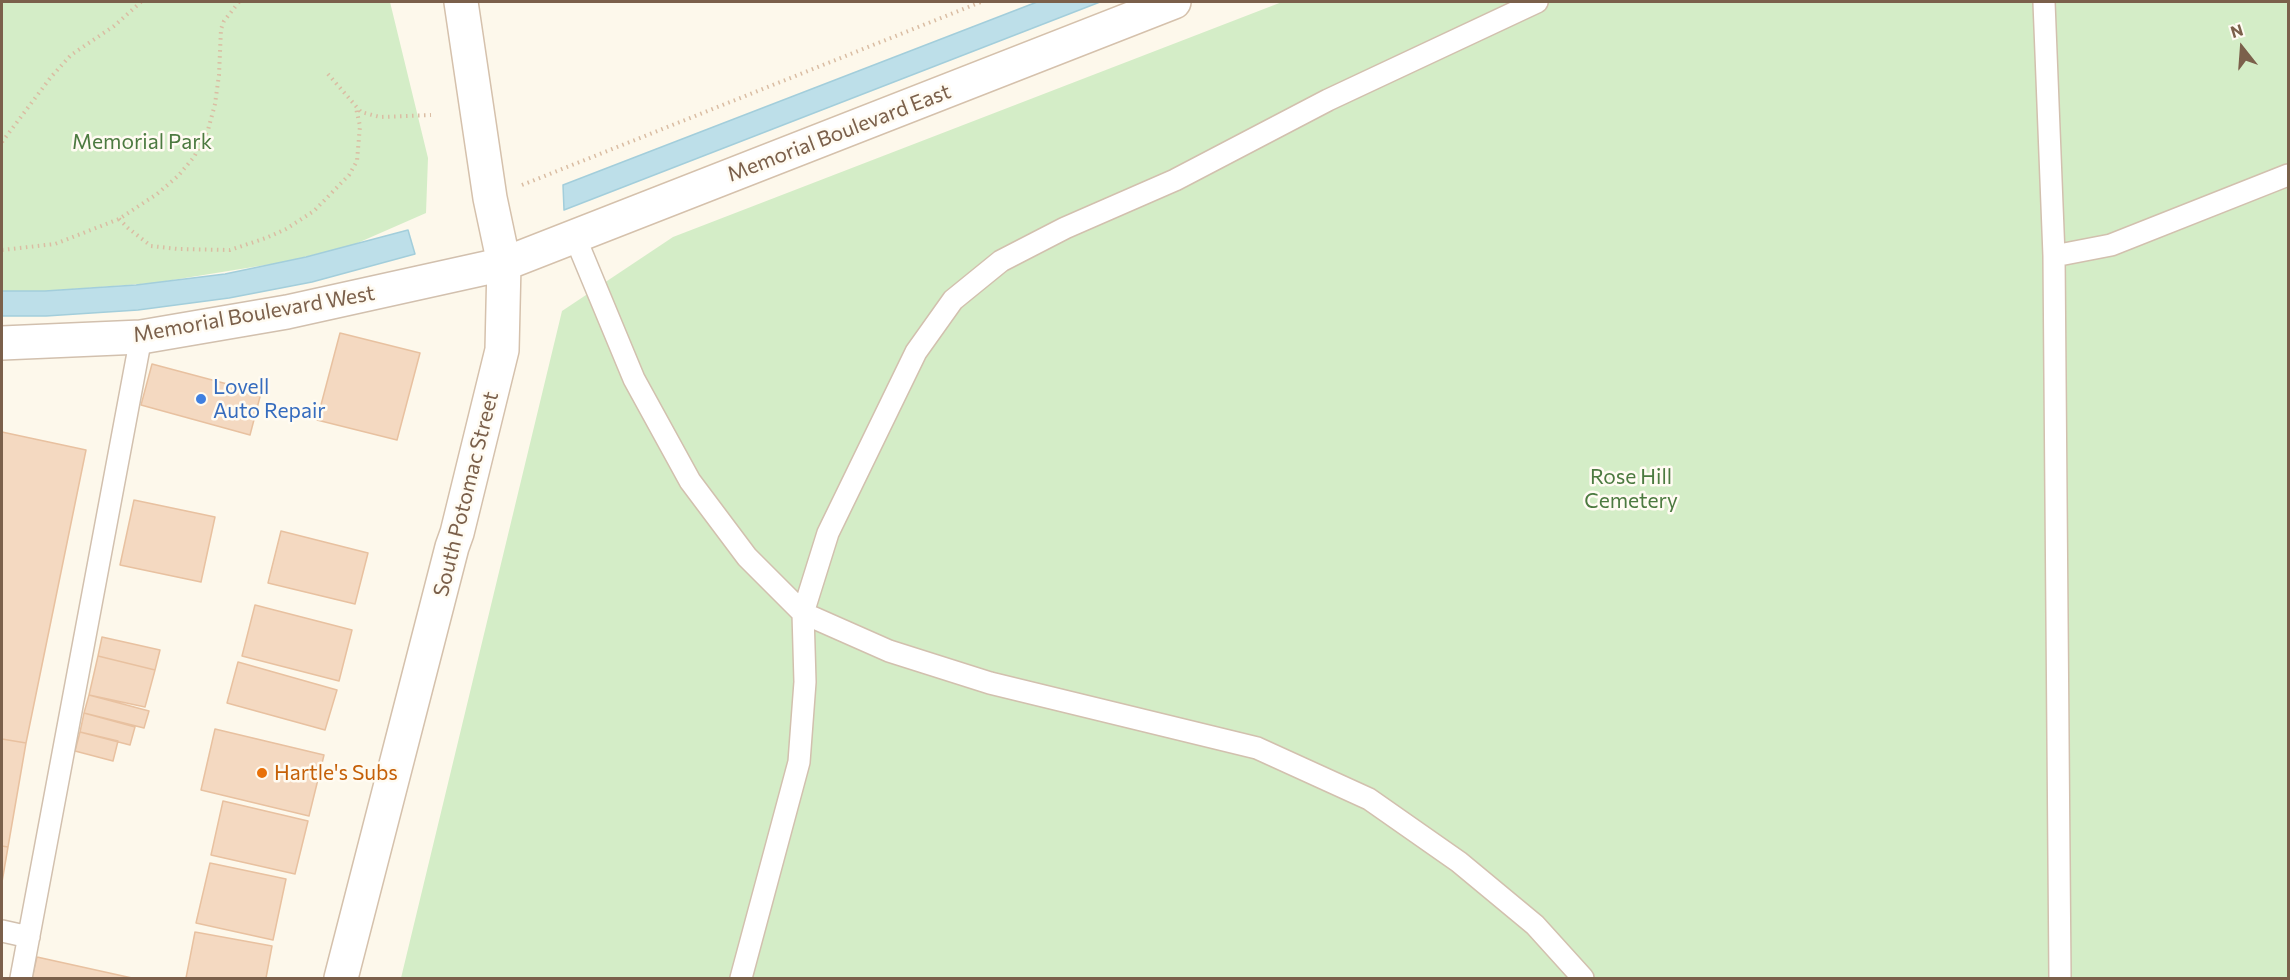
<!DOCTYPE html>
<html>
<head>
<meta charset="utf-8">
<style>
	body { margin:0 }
	#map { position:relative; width:2290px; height:980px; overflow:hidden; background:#fdf8eb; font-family:Commissioner,sans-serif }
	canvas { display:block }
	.frame { position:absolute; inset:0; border:3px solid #7b604b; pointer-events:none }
	.north { position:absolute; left:2212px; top:18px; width:60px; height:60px; -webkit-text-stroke:4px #fffbf2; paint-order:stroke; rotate:343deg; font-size:16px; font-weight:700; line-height:24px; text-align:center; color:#7b604b }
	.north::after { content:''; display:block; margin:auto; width:21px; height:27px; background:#7b604b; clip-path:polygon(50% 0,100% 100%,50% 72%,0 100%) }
</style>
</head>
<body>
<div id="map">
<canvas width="2290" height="980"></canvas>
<div class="frame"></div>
<div class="north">N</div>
</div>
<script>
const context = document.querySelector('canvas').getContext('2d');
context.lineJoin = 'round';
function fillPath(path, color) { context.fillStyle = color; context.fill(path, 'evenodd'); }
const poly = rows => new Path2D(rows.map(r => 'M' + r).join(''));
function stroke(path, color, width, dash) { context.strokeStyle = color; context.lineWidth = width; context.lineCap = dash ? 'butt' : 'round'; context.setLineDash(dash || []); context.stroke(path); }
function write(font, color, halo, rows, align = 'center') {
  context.font = font + ' Commissioner,sans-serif'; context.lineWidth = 5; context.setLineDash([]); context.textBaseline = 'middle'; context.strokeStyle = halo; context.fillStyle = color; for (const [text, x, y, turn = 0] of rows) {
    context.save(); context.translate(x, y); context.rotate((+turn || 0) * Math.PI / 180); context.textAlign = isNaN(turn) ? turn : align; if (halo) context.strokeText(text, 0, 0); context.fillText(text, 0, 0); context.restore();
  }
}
const green = poly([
	[2,2,390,2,428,158,426,213,353,245,284,262,154,283,45,291,2,291],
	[1282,2,2288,2,2288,978,401,978,562,311,673,237]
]);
const water = poly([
	[1037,2,1100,2,564,210,563,185,1037,2],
	[408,230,415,254,312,282,229,298,138,310,46,316,2,316,2,291,45,291,136,285,225,274,306,257,408,230]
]);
const building = poly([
	[340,333,420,353,397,440,317,420,340,333],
	[152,364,261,393,250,435,141,405,152,364],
	[2,432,86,450,26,743,2,739,2,432],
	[134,500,215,517,201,582,120,565,134,500],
	[281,531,368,553,355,604,268,583,281,531],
	[255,605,352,630,339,681,242,656,255,605],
	[102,637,160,650,155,670,98,656,102,637],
	[98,656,155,670,145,707,89,695,98,656],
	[238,662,337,690,325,730,227,703,238,662],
	[89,695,149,711,144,728,84,713,89,695],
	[84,713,135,727,130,745,80,732,84,713],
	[215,729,324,755,309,816,201,790,215,729],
	[80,732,118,741,113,761,75,751,80,732],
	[2,739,26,743,8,847,2,846,2,739],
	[223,801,308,821,295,874,211,855,223,801],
	[2,846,8,847,2,882,2,846],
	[210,863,286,879,273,940,196,923,210,863],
	[195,932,272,946,266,978,186,978,195,932],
	[37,957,132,978,32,978,37,957]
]);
const path = poly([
	[328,74,361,112,380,117,431,115],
	[2,142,51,77,71,55,114,26,141,2],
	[522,185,981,2],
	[119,219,128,228,151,246,178,249,230,250,266,238,286,229,314,211,349,175,357,161,360,126,356,108],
	[2,250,55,244,119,219,157,194,178,176,194,157,208,130,215,104,219,75,221,29,224,21,239,2]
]);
const service = poly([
	[2044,2,2054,256,2111,245,2288,175],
	[575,237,634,379,690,481,747,557,803,613,889,651,990,683,1257,748,1369,799,1459,862,1535,925,1583,978],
	[2054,256,2060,978],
	[2,931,29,937],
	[21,978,141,337],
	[741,978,799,762,805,682,803,613,828,533,916,352,953,300,1001,261,1065,228,1175,180,1328,100,1537,2]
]);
const tertiary = poly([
	[2,343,141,337,287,312,504,264]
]);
const secondary = poly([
	[504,264,1174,2],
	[341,978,452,547,457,533,502,350,504,264,490,198,461,2]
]);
const markers = [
	[201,399,6,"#3f7fe0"],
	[262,773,6,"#e8710a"]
];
const streetNames = [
	["Memorial Boulevard East",839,133,-21],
	["Memorial Boulevard West",254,314,-10],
	["South Potomac Street",466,494,-76]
];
const parkNames = [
	["Memorial Park",142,142],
	["Rose Hill",1631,477],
	["Cemetery",1631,501]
];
const shopNames = [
	["Lovell",213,387],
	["Auto Repair",213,411]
];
const foodNames = [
	["Hartle's Subs",274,773]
];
fillPath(green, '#d4edc7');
fillPath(water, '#bddfe9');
stroke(water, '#a3cedb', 1.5);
fillPath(building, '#f4d9c1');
stroke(building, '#e8c1a0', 1.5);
stroke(service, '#d2c0ae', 24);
stroke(tertiary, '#d2c0ae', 36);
stroke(secondary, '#d5c1ac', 36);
stroke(path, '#dabda3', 4, [1.5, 4.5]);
stroke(service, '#fff', 21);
stroke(tertiary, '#fff', 33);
stroke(secondary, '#fff', 33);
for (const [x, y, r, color] of markers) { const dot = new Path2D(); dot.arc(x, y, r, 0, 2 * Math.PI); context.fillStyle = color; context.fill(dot); stroke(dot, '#fffbf2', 2); }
write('21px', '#7b604b', '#fffbf2', streetNames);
write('21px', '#4c7a40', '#fffbf2', parkNames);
write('21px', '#366cbe', '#fffbf2', shopNames, 'left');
write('21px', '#c56008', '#fffbf2', foodNames, 'left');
</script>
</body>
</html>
